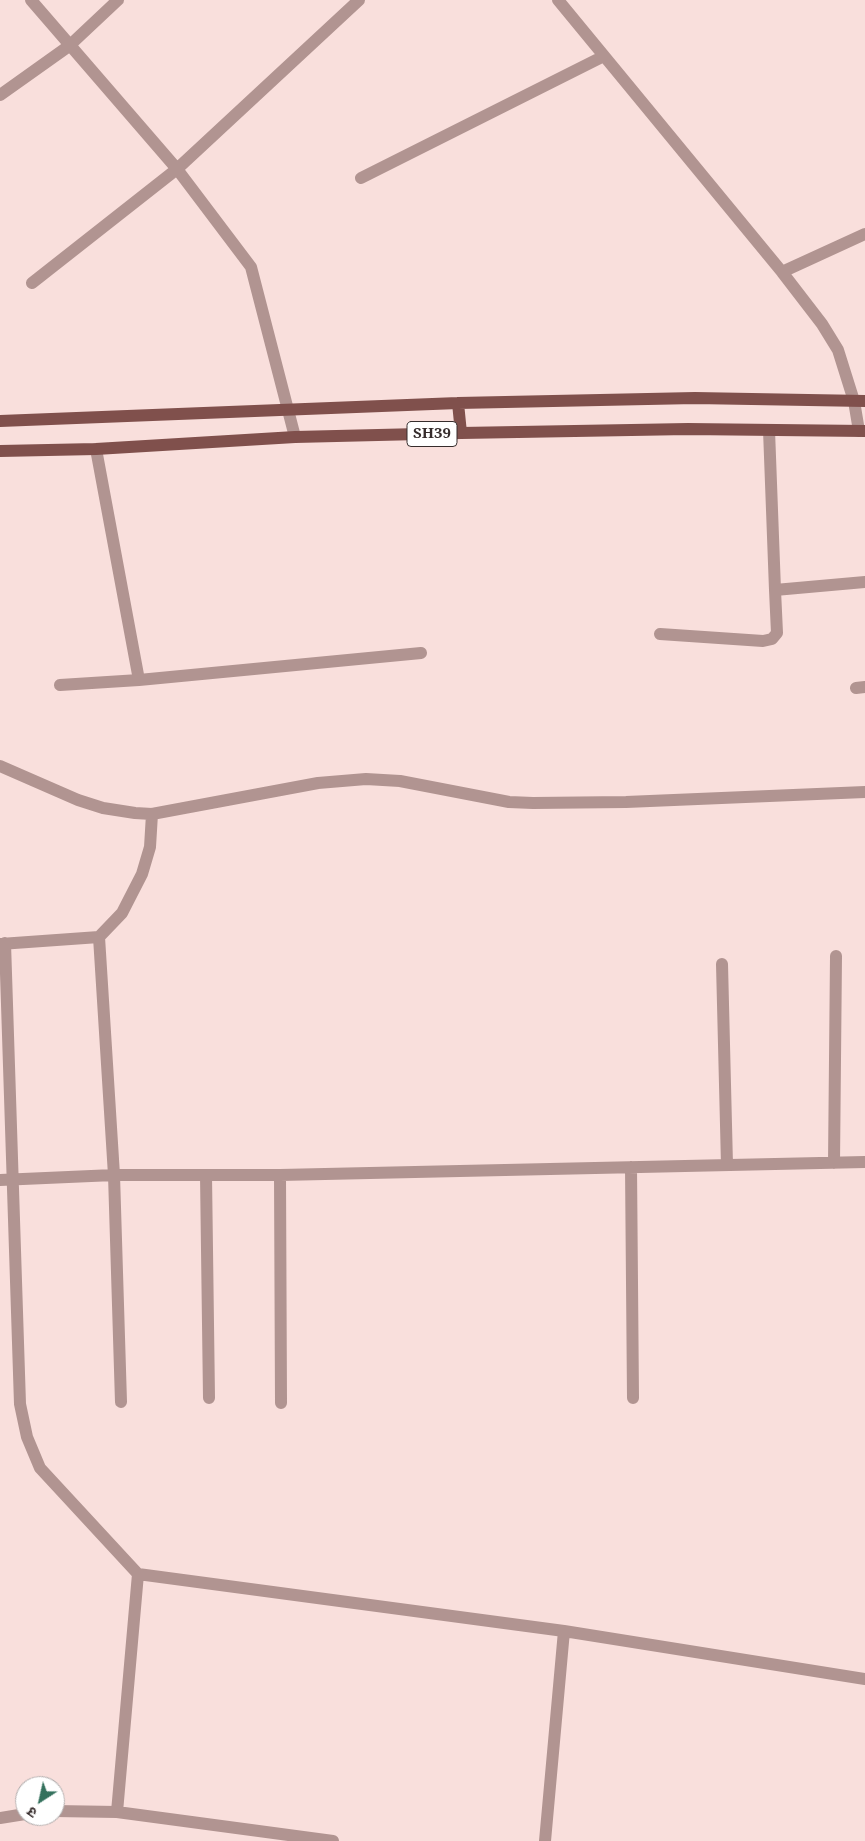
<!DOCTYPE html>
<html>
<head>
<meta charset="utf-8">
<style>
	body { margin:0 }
	#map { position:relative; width:865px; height:1841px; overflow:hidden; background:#f9dfdc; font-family:"Noto Serif","Noto Sans Devanagari",serif }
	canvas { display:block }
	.north { position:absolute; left:15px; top:1776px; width:50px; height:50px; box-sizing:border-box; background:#fff; border:1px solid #afabab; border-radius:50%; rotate:215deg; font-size:14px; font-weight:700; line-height:20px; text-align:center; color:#362c2c }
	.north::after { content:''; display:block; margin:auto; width:18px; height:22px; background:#34715d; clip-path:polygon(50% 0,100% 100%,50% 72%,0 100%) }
</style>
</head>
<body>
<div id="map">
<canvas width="865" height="1841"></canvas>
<div class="north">उ</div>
</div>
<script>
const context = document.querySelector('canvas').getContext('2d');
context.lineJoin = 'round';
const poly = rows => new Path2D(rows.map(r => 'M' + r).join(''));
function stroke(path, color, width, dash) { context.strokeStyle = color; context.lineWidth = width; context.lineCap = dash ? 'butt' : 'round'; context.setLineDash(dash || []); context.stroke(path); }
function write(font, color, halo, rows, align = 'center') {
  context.font = font + ' "Noto Serif",serif'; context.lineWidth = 4; context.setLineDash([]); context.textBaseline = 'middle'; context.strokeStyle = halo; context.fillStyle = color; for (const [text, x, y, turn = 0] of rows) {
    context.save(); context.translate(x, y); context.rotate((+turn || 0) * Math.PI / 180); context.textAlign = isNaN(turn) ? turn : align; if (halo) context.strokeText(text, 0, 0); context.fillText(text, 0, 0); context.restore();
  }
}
const minor = poly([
	[31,0,177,169,251,267,295,437],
	[558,0,782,272,822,324,838,350,854,401,859,431],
	[0,95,69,46,118,0],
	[361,178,604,56],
	[782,272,865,234],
	[32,283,177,169,359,0],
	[769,430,775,590],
	[96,449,139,680],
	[660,634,763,641,772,639,777,633,775,590,865,582],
	[60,685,139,680,421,653],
	[856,688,865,687],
	[0,766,78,800,103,808,135,813,152,814,318,783,366,779,400,781,509,802,533,803,626,802,865,792],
	[99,937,114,1175,121,1402],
	[5,943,20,1404,27,1437,40,1468,138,1574,564,1631,865,1679],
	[0,944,99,937,122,913,142,874,150,847,152,814],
	[722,964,727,1165],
	[834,1163,836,956],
	[631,1167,633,1398],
	[206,1175,209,1398],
	[280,1175,281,1403],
	[0,1180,114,1175,280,1175,865,1162],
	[55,1811,117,1812,333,1841],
	[117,1812,138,1574],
	[0,1818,25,1814],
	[545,1841,564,1631]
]);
const major = poly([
	[458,403,461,433],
	[0,421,458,403,695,398,865,401],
	[0,451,96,449,295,437,461,433,688,429,865,431]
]);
const shields = [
	[432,434,50]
];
const shieldNames = [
	["SH39",432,434]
];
stroke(minor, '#b19491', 12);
stroke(major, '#80504c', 12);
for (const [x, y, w] of shields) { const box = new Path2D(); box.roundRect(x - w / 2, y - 12.5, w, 25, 4); context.fillStyle = '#fff'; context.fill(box); stroke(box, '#362c2c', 1); }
write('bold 15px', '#362c2c', null, shieldNames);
</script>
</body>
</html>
